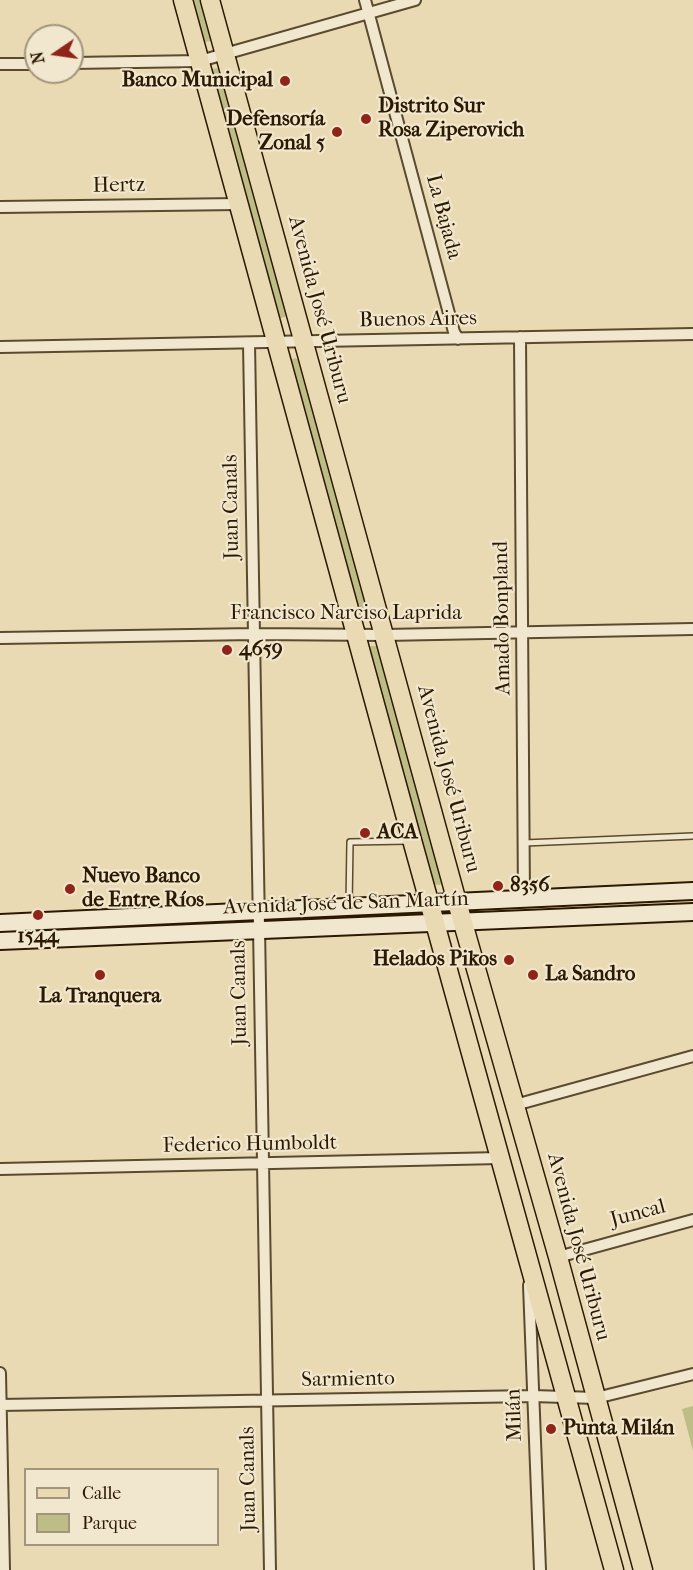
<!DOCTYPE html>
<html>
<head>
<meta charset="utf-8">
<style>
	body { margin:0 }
	#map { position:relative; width:693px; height:1570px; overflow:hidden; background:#e9dab3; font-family:"IM FELL French Canon",serif }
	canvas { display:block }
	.legend { position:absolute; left:24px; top:1468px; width:195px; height:78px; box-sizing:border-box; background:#f1e7ce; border:2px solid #a2957c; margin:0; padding:8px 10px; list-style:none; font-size:18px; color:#2b1a01 }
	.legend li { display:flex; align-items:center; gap:12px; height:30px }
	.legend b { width:30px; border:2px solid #a2957c }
	.north { position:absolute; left:24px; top:24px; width:60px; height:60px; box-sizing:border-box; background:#f1e7ce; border:2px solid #a2957c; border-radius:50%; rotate:257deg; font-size:16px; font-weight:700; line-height:24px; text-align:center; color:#2b1a01 }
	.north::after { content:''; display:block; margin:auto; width:21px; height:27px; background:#8f2418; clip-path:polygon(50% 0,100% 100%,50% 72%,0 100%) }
</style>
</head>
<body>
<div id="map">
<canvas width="693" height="1570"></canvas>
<ul class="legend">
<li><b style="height:8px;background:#e9dab3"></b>Calle</li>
<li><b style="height:16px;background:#bebd88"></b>Parque</li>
</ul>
<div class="north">N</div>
</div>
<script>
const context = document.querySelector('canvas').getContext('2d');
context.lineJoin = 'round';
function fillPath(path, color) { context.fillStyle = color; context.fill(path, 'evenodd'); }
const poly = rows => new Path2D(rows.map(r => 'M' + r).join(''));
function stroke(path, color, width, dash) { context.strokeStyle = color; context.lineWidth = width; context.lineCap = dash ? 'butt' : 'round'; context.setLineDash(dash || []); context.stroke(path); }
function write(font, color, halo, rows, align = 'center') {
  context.font = font + ' "IM FELL French Canon",serif'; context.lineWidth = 4.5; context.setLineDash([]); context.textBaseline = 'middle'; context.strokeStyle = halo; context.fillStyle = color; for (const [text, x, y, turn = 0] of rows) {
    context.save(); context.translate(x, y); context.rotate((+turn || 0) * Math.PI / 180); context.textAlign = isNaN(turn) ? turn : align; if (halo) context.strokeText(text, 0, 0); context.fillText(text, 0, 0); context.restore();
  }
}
const green = poly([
	[189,0,203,0,214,38,211,41,205,42,199,35],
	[218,68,221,70,287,316,281,318,275,314,212,73,213,69],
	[295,358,301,361,371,612,369,617,361,617,290,366,291,360],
	[369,646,379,646,443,881,440,885,431,884,367,648],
	[693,1406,693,1451,682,1409]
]);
const lane = poly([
	[524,843,693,836],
	[349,906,350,842,408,841]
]);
const street = poly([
	[365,0,454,332,458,339],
	[72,63,200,61,415,0],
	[0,64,36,64],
	[0,207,239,204],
	[520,337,524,899],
	[249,343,270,1570],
	[0,347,693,334],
	[0,638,254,634,385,635,693,629],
	[515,1105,693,1056],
	[0,1169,500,1158],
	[558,1257,693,1220],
	[529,1285,540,1570],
	[0,1373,4,1570],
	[0,1405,533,1396,596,1398,693,1374]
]);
const secondary = poly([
	[0,923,693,891],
	[0,941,693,912]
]);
const primary = poly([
	[183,0,412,840,614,1570],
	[210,0,457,902,558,1257,643,1570]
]);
const markers = [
	[285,81,6,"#8f2418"],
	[366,119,6,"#8f2418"],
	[337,132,6,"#8f2418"],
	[227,650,6,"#8f2418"],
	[365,833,6,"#8f2418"],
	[498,886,6,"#8f2418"],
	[70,889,6,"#8f2418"],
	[38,915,6,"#8f2418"],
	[509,960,6,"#8f2418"],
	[100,975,6,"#8f2418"],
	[533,975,6,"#8f2418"],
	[551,1429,6,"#8f2418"]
];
const poiNames = [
	["Banco Municipal",273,81,"right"],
	["Distrito Sur",378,107],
	["Rosa Ziperovich",378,131],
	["Defensoría",325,120,"right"],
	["Zonal 5",325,144,"right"],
	["4659",239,650],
	["ACA",377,833],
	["Nuevo Banco",82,877],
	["de Entre Ríos",82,901],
	["8356",510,886],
	["1544",38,937,"center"],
	["Helados Pikos",497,960,"right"],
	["La Sandro",545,975],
	["La Tranquera",100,997,"center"],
	["Punta Milán",563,1429]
];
const streetNames = [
	["Hertz",119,186,-1],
	["La Bajada",443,217,75],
	["Avenida José Uriburu",319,310,75],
	["Buenos Aires",418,320,-1],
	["Juan Canals",232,507,-91],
	["Francisco Narciso Laprida",346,614],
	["Amado Bonpland",503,618,-91],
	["Avenida José Uriburu",448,779,75],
	["Avenida José de San Martín",346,904,-2],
	["Juan Canals",240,993,-91],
	["Federico Humboldt",250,1145,-1],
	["Juncal",638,1214,-15],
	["Avenida José Uriburu",578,1247,75],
	["Sarmiento",348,1380,-1],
	["Milán",515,1415,-92],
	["Juan Canals",249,1479,-91]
];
fillPath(green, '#bebd88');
stroke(lane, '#5a4a2e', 8);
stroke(street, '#5a4a2e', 14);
stroke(secondary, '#2b1a01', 20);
stroke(primary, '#2b1a01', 21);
stroke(lane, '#f1e7ce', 5);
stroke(street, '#f1e7ce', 10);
stroke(secondary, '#f1e7ce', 16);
stroke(primary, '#e9dab3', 18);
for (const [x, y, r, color] of markers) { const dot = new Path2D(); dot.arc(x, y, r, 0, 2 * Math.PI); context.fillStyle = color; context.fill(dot); stroke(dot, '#f1e7ce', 2); }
write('bold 21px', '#2b1a01', '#f1e7ce', poiNames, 'left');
write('21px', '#2b1a01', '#f1e7ce', streetNames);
</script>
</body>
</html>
